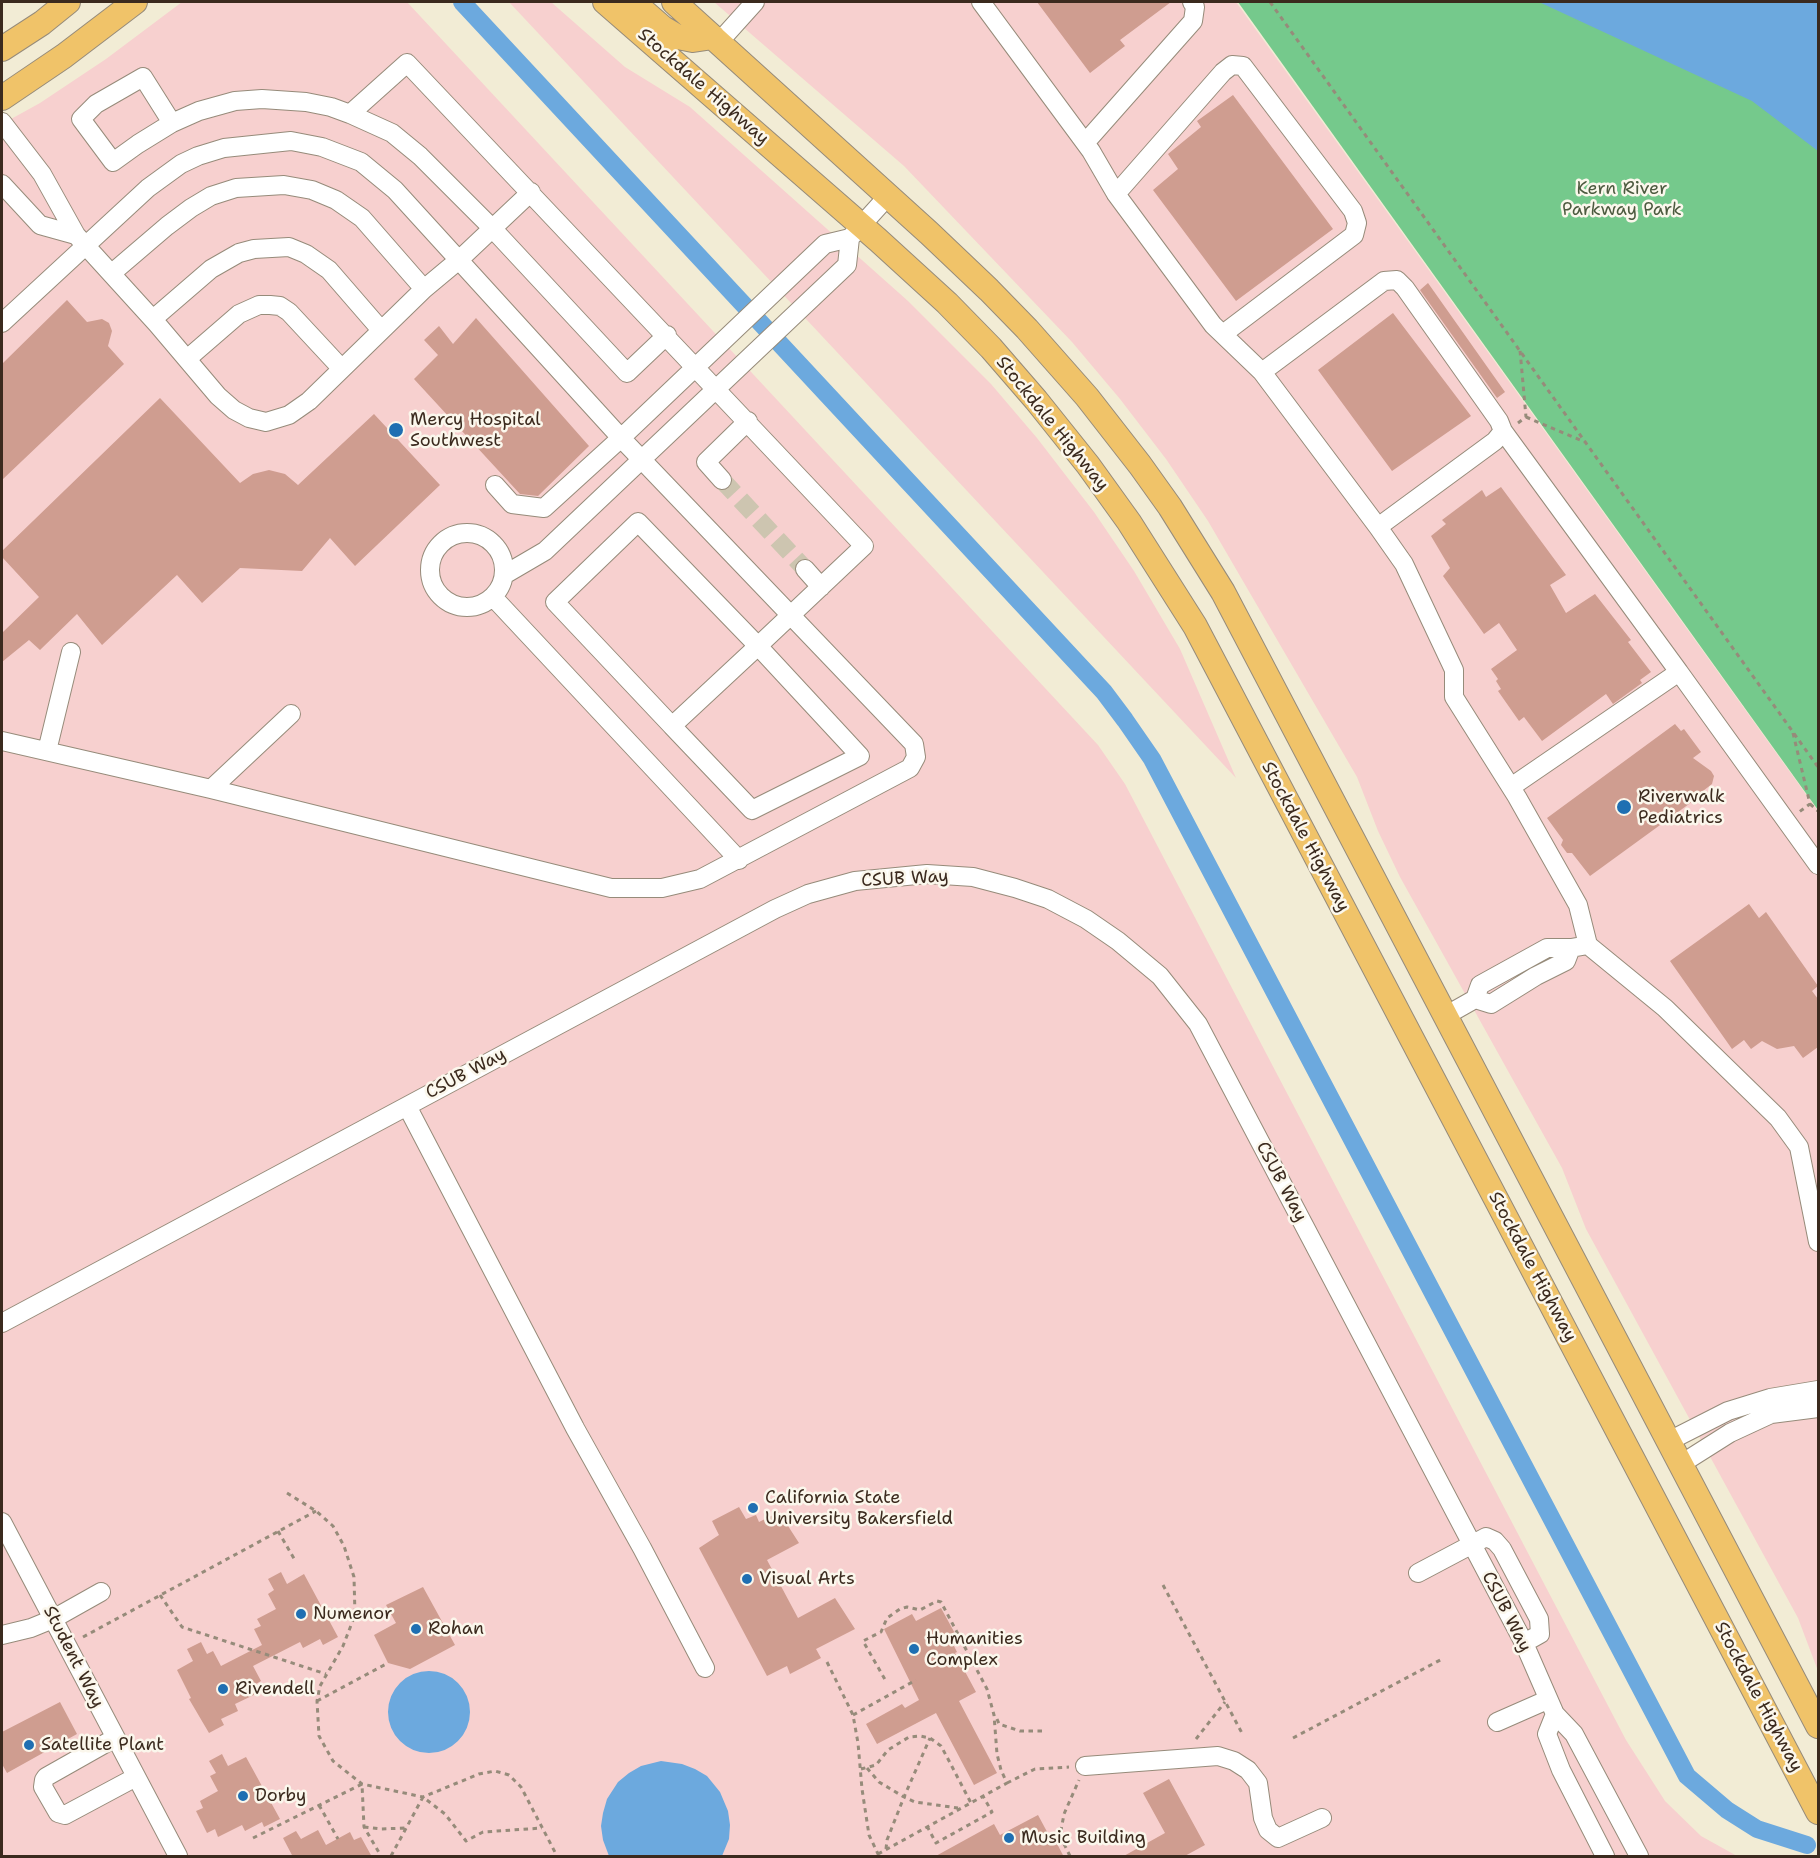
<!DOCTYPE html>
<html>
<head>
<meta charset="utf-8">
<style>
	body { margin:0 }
	#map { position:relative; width:1820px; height:1858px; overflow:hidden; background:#f2ecd5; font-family:"Shantell Sans",sans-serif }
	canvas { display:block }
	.frame { position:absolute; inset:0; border:3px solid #3b2a1e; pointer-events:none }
</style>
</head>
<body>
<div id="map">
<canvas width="1820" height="1858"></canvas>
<div class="frame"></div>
</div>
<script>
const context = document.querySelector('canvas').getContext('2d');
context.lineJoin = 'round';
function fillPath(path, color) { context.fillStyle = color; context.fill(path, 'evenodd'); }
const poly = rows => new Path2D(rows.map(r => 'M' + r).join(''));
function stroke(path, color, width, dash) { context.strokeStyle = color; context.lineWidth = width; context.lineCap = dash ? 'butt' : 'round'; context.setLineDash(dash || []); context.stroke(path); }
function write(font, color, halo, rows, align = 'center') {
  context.font = font + ' "Shantell Sans",sans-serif'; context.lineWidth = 5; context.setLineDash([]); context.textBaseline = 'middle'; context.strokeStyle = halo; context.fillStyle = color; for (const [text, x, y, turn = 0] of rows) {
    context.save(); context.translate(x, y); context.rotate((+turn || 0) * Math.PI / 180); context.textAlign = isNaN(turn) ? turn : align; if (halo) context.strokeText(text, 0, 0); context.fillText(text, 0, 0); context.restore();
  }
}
const built = poly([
	[182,2,407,2,1098,745,1125,784,1626,1740,1665,1801,1701,1836,1737,1856,2,1856,2,124,40,103,106,59],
	[509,2,551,2,625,67,690,107,908,301,991,384,1037,438,1094,512,1134,571,1180,649,1236,778],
	[714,2,1236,2,1818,811,1818,1671,1798,1618,1586,1229,1562,1168,1400,877,1378,831,1357,777,1208,521,1166,459,1120,399,1072,342,904,166]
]);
const green = poly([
	[1238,2,1818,2,1818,810]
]);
const water = poly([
	[1539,2,1818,2,1818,151,1752,101],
	'388 1712a41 41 0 1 1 82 0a41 41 0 1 1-82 0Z',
	[661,1761,682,1764,695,1769,707,1776,720,1792,728,1811,730,1825,729,1839,722,1856,609,1856,603,1840,601,1826,603,1813,607,1799,618,1782,629,1773,641,1766]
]);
const canal = poly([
	[462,2,1104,692,1125,720,1152,759,1687,1776,1727,1810,1757,1829,1807,1845]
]);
const building = poly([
	[1037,2,1171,2,1120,40,1125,46,1090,73],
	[1233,95,1333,229,1236,301,1153,190,1178,169,1168,154,1201,127,1197,121],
	[1428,283,1505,392,1497,398,1420,290],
	[67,300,87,322,102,319,109,323,112,331,108,346,124,364,2,480,2,364],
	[1393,313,1471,416,1392,471,1318,370],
	[476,318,589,446,538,496,520,494,414,379,438,355,424,340,439,326,453,344],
	[160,398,240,483,253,474,269,470,285,474,298,485,374,414,440,485,355,566,330,538,302,571,240,568,202,603,177,575,102,645,77,614,40,650,29,640,2,662,2,633,39,597,2,557,2,551],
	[1501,487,1566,575,1550,585,1566,613,1595,594,1631,640,1628,642,1651,672,1640,680,1642,683,1613,704,1606,694,1542,741,1524,717,1519,721,1498,691,1501,689,1496,681,1498,679,1491,669,1517,650,1499,623,1484,634,1443,576,1450,568,1431,536,1446,524,1442,520,1482,490,1486,497],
	[1675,724,1681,731,1684,729,1701,752,1693,758,1711,771,1714,776,1712,784,1699,794,1700,796,1590,876,1572,853,1567,853,1561,845,1563,840,1547,818],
	[1749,904,1759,918,1766,912,1818,986,1812,991,1818,999,1818,1047,1803,1058,1794,1046,1777,1049,1762,1041,1751,1049,1744,1040,1732,1049,1670,961],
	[739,1507,746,1519,756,1515,759,1522,779,1512,799,1543,767,1560,798,1618,835,1598,855,1629,816,1649,821,1658,790,1674,787,1666,767,1676,699,1548,719,1535,712,1521],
	[281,1572,287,1584,304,1574,338,1637,323,1645,320,1639,303,1648,300,1642,253,1666,261,1681,254,1685,258,1693,235,1704,238,1711,221,1719,224,1725,209,1733,189,1699,191,1698,177,1670,193,1661,187,1649,201,1642,207,1654,213,1651,221,1666,262,1645,254,1629,261,1626,257,1619,276,1609,268,1594,274,1590,268,1579],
	[423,1587,455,1645,410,1669,388,1663,374,1635,396,1623,386,1605],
	[941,1608,958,1639,952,1642,957,1652,955,1653,976,1692,959,1701,997,1773,974,1785,936,1713,877,1744,866,1724,902,1704,905,1708,919,1700,884,1629,912,1614,916,1621],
	[60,1702,77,1734,7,1773,2,1764,2,1732],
	[222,1754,228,1766,246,1757,280,1819,264,1827,262,1822,245,1831,242,1825,218,1837,215,1829,207,1833,196,1811,203,1808,200,1801,218,1791,210,1776,216,1773,209,1761],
	[1169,1779,1205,1845,1183,1857,1122,1857,1165,1833,1143,1793],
	[1038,1815,1052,1841,1055,1840,1064,1857,934,1857,994,1824,1000,1835],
	[318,1830,326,1845,350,1832,354,1840,361,1837,372,1857,293,1857,283,1838,296,1831,301,1839]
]);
const minorTunnel = poly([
	[722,480,805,569]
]);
const path = poly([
	[1270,2,1818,767],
	[1526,417,1585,442],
	[1518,423,1526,417,1520,350],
	[1793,733,1810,804,1799,812],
	[1810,804,1818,811],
	[287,1493,316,1511,333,1526,344,1546,354,1577,355,1615,343,1646,320,1686,317,1701,319,1736,333,1761,362,1784,423,1797,479,1774,495,1771,509,1775,521,1787,557,1856],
	[278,1531,296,1562],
	[1163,1585,1243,1735],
	[160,1595,182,1627,326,1674],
	[83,1637,316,1511],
	[827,1662,853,1715,858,1743,862,1789,869,1835,879,1856],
	[317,1701,388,1663],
	[853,1715,916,1680],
	[997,1719,999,1724,1020,1731,1044,1731],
	[1293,1738,1444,1658],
	[1196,1739,1225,1702],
	[867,1768,879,1782,904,1797,915,1802,958,1808],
	[861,1769,876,1765,888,1750,909,1737,920,1736,930,1738,941,1746,948,1759,971,1803],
	[1007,1783,1035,1769,1069,1767],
	[319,1805,338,1839],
	[927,1826,936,1843,992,1812,983,1796],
	[364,1827,381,1829,407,1828],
	[253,1838,362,1784,364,1827,381,1856],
	[886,1849,887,1840,904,1797,930,1738],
	[878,1854,1007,1783,1001,1770,997,1754,994,1715,987,1689,941,1602,937,1601,920,1610,907,1607,900,1609,887,1618,881,1632,863,1641,887,1683],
	[391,1856,423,1797,445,1814,466,1841,483,1832,542,1828],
	[1070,1856,1060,1836,1064,1814,1079,1780]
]);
const minor = poly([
	[981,2,1091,151,1116,194,1213,325,1262,372,1378,527,1404,564,1454,670,1454,697,1517,797,1578,905,1588,945],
	[719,42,755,2],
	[350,114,407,63,864,546,758,646,672,726,555,602,638,522,758,646,860,756,752,810,672,726],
	[2,122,42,174,76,235,157,324,218,396,234,410,249,418,266,422,289,415,309,401,424,289,460,259,531,192],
	[172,123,143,77,96,104,81,119,113,162,138,144,172,123,199,111,235,101,262,99,306,102,331,107,350,114,392,133,420,156,492,228,627,373,667,335],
	[1085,143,1193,21,1195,7,1192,2],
	[2,184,40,225,76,235],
	[1116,194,1223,72,1232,65,1243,66,1353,211,1357,223,1354,235,1223,334],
	[112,273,167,226,191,208,211,196,236,188,284,185,312,190,336,200,362,218,424,289],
	[153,319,211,269,239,253,254,249,289,247,306,254,329,270,381,330],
	[2,323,148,188,181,164,198,156,224,148,291,141,322,147,361,162,395,190,621,438,914,744,916,757,910,768,700,879,662,888,611,888,211,789,2,741],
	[187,359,239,314,259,305,270,305,280,306,289,312,342,369],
	[1262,372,1384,281,1397,280,1405,288,1499,421,1503,431,1495,441,1378,527],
	[1503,431,1679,672],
	[722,480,706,462,748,421],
	[495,485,512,504,544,508,621,438,825,244,850,238,888,196],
	'430 570a37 37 0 1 1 74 0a37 37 0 1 1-74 0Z',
	[805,569,821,587],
	[504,575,545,551,847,265,850,238],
	[493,597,739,860],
	[47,751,71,652],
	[1511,787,1679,672,1818,865],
	[211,789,291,714],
	[1571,948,1566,961,1536,976,1491,1004,1475,999,1480,985,1547,948,1571,948,1588,945,1665,1008,1778,1118,1799,1147,1818,1242],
	[1445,1016,1475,999],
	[407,1106,575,1428,642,1548,705,1668],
	[2,1323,775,909,808,894,855,881,927,874,973,877,1015,888,1048,899,1086,919,1118,941,1160,976,1198,1024,1524,1643,1555,1714,1574,1734,1639,1856],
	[1669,1441,1728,1411,1770,1398,1818,1390],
	[1681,1464,1730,1433,1771,1414,1818,1408],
	[2,1522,178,1856],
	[1418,1573,1486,1537,1495,1541,1502,1549,1539,1619,1540,1634,1524,1643],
	[2,1635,31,1628,53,1619,101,1592],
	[1555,1714,1547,1734,1561,1770,1605,1856],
	[1497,1722,1547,1700],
	[115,1738,46,1777,44,1780,43,1787,58,1813,65,1815,136,1777],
	[1085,1766,1218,1756,1234,1761,1248,1770,1258,1783,1263,1818,1268,1830,1278,1838,1322,1818]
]);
const major = poly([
	[605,2,878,240,947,303,991,348,1036,400,1088,465,1129,522,1195,626,1818,1812],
	[633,2,663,28,678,37,693,40,713,37],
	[674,2,929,233,989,290,1027,329,1087,397,1140,465,1170,507,1223,592,1818,1726],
	[2,49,42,23,68,2],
	[2,98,64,56,135,2]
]);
const markers = [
	[396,430,8,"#1f6fb2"],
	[1624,807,8,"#1f6fb2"],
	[753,1508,6,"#1f6fb2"],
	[747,1579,6,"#1f6fb2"],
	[301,1614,6,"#1f6fb2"],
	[416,1629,6,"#1f6fb2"],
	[914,1649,6,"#1f6fb2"],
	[223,1689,6,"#1f6fb2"],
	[29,1745,6,"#1f6fb2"],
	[243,1796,6,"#1f6fb2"],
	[1009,1838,6,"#1f6fb2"]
];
const streetNames = [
	["Stockdale Highway",703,87,41],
	["Stockdale Highway",1052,424,51],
	["Stockdale Highway",1305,837,62],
	["CSUB Way",905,879,-3],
	["CSUB Way",466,1074,-28],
	["CSUB Way",1281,1182,62],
	["Stockdale Highway",1532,1267,62],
	["CSUB Way",1506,1612,63],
	["Student Way",73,1657,63],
	["Stockdale Highway",1758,1697,62]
];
const parkNames = [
	["Kern River",1622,189],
	["Parkway Park",1622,210]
];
const poiNames = [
	["Mercy Hospital",410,420],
	["Southwest",410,441],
	["Riverwalk",1638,797],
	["Pediatrics",1638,818],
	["California State",765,1498],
	["University Bakersfield",765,1519],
	["Visual Arts",759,1579],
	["Numenor",313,1614],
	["Rohan",428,1629],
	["Humanities",926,1639],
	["Complex",926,1660],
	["Rivendell",235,1689],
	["Satellite Plant",41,1745],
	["Dorby",255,1796],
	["Music Building",1021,1838]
];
fillPath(built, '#f7d0cf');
fillPath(green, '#75c98c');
fillPath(water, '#6ca9de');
stroke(canal, '#6ca9de', 18);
fillPath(building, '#cf9d90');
stroke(minorTunnel, '#cdc5b0', 18, [18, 9]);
stroke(minor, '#968b7a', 20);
stroke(major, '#968b7a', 26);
stroke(path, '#968b7a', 3, [4.5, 4.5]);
stroke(minor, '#fff', 18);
stroke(major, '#f0c369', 24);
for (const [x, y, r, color] of markers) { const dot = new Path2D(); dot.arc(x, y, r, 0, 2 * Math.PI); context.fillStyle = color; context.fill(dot); stroke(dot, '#fbf7ec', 2); }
write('18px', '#3b2a1e', '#fbf7ec', streetNames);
write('18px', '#4c5a3f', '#fbf7ec', parkNames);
write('18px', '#3b2a1e', '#fbf7ec', poiNames, 'left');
</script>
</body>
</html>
